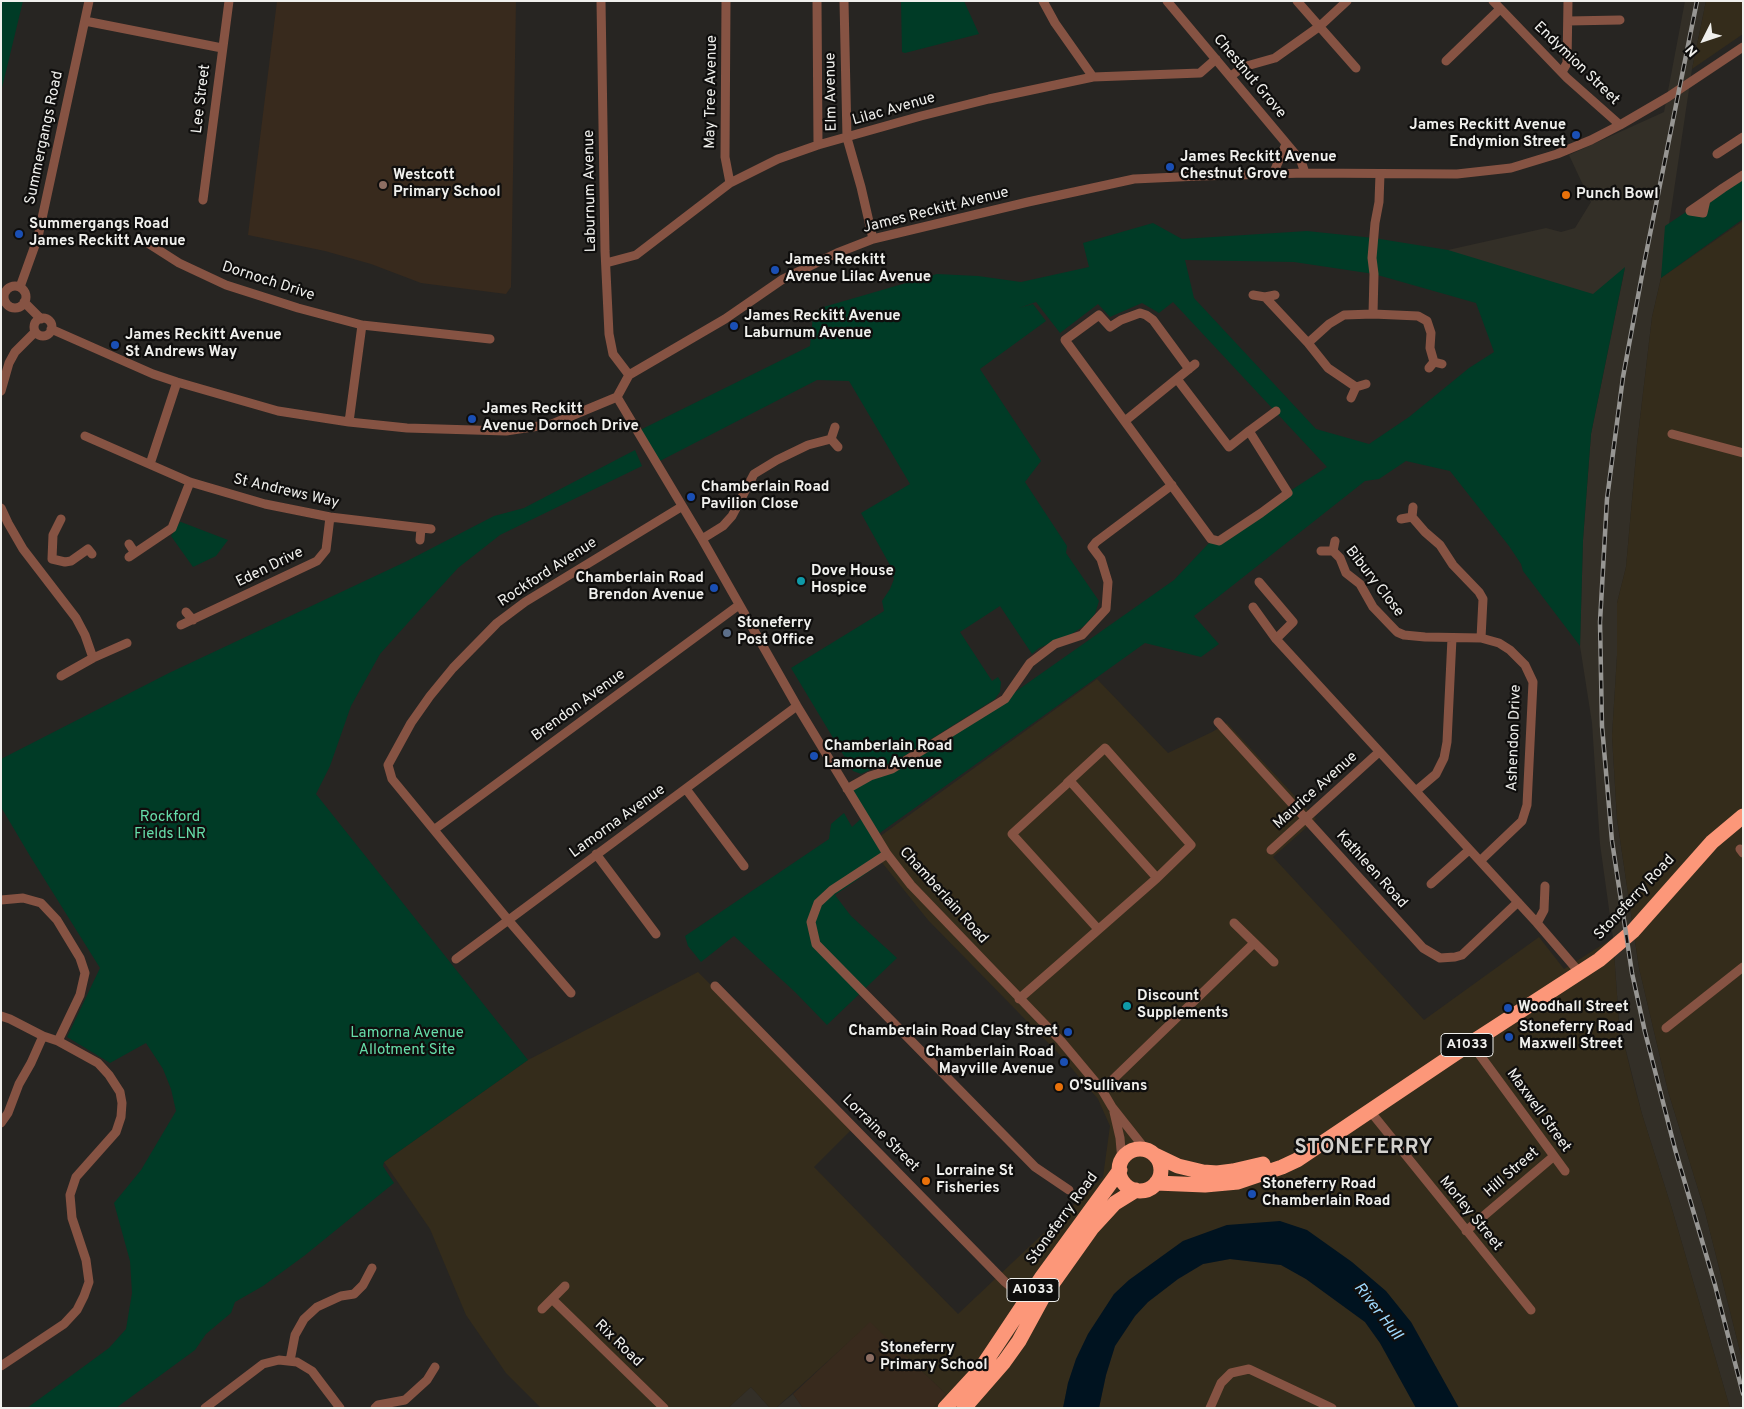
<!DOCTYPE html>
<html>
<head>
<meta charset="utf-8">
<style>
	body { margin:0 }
	#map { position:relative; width:1744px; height:1409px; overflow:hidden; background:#272522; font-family:Overpass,sans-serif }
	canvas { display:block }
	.frame { position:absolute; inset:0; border:2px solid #f0f0ed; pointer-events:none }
	.north { position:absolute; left:1679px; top:15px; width:50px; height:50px; -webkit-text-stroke:4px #0f0e0d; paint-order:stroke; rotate:229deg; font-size:14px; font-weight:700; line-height:20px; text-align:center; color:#f0f0ed }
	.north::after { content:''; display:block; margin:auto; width:18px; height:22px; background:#f0f0ed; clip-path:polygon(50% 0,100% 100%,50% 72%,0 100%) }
</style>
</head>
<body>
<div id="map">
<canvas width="1744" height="1409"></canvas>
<div class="frame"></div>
<div class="north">N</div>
</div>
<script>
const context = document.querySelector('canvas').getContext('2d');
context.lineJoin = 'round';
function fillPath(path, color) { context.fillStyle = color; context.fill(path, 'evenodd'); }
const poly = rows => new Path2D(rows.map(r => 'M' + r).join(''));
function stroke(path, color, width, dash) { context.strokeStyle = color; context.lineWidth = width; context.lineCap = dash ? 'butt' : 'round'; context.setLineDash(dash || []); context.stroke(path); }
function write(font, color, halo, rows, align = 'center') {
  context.font = font + ' Overpass,sans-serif'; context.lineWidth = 4.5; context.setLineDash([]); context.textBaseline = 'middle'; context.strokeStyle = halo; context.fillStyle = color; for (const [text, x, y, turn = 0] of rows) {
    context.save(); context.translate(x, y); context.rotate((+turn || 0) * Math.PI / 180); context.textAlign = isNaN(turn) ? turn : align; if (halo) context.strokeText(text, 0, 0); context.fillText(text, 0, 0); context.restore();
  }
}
const built = poly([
	[1685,1,1706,1,1692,69,1661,278,1652,317,1637,444,1626,567,1617,603,1617,656,1612,736,1617,819,1639,968,1668,1091,1705,1212,1743,1363,1743,1408,1730,1408,1672,1209,1642,1114,1619,1023,1613,938,1600,844,1592,723,1580,646,1583,540,1591,434,1625,268,1579,307,1466,274,1448,250,1546,228,1561,232,1575,228,1591,202,1569,155,1664,112],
	[751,1387,770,1408,728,1408],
	[793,1394,803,1408,776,1408]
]);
const industrial = poly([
	[1706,1,1743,1,1743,34,1692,69],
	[1743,221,1743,1363,1705,1212,1668,1091,1639,968,1617,819,1612,736,1617,656,1617,603,1626,567,1637,444,1652,317,1661,278],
	[1097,679,1168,753,1212,732,1227,723,1316,819,1273,857,1424,1020,1539,937,1564,969,1613,938,1619,1023,1634,1084,1642,1114,1672,1209,1730,1408,1459,1408,1411,1322,1227,1225,1183,1241,1129,1280,1114,1294,1088,1334,1076,1359,1068,1383,1063,1408,933,1408,946,1394,870,1323,776,1408,770,1408,751,1387,728,1408,541,1408,506,1373,466,1315,430,1229,384,1162,528,1060,698,972,853,1128,814,1167,958,1314,1103,1177,1110,1126,1098,1099,1062,1057,928,920,868,845],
	[1230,1259,1281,1265,1306,1279,1365,1322,1380,1343,1416,1408,1099,1408,1106,1375,1115,1346,1135,1316,1148,1302,1178,1279,1203,1264]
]);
const education = poly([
	[277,1,516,1,511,287,506,294,421,283,371,264,325,251,248,235],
	[870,1322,946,1394,933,1408,803,1408,793,1394]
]);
const green = poly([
	[1,1,23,1,1,92],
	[901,1,964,1,979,34,905,53,902,52],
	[1743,174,1743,219,1661,278,1665,226],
	[1153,223,1182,239,1307,231,1374,238,1448,250,1593,294,1625,267,1591,434,1583,540,1580,646,1523,571,1521,564,1509,546,1450,471,1406,461,1379,479,1365,481,1194,616,1219,644,1201,657,1145,643,877,835,890,857,835,895,851,916,897,958,827,1025,795,992,734,936,701,962,688,946,685,936,829,839,831,824,844,813,852,827,864,816,847,789,892,769,1005,699,1174,580,1208,544,1327,467,1173,302,1159,313,1142,303,1110,317,1098,304,1060,333,1036,302,1019,308,1033,304,1046,321,980,369,1041,461,1025,482,1067,546,1066,553,1099,601,1095,614,1084,626,1070,635,1039,648,1032,654,1000,606,960,632,992,681,998,677,1001,682,1000,692,995,699,904,756,891,763,874,768,861,774,853,771,791,668,884,611,882,601,890,589,894,579,891,567,861,513,910,484,849,381,817,380,656,463,638,431,810,346,813,316,820,308,937,274,978,276,1021,282,1089,267,1083,243],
	[1185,260,1294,262,1374,274,1476,303,1494,352,1469,368,1409,417,1369,444,1316,429,1194,298],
	[635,450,642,466,500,535,458,568,415,615,380,654,351,706,330,766,316,794,528,1060,384,1162,383,1166,394,1183,304,1256,263,1286,235,1302,231,1313,206,1334,195,1350,116,1408,27,1408,109,1348,126,1329,132,1293,130,1261,114,1203,141,1170,176,1111,171,1089,163,1069,146,1043,110,1063,67,1037,100,968,30,856,1,807,1,759,169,673,405,562,494,516,524,508],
	[180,522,181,522,228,540,216,556,193,567,171,536]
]);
const water = poly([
	[1280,1221,1307,1230,1352,1262,1386,1291,1411,1322,1459,1408,1416,1408,1380,1343,1365,1322,1306,1279,1281,1265,1230,1259,1203,1264,1178,1279,1148,1302,1135,1316,1115,1346,1106,1375,1099,1408,1063,1408,1068,1383,1076,1359,1088,1334,1114,1294,1129,1280,1183,1241,1227,1225]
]);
const street = poly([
	[601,1,605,251,609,334,613,354,629,375],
	[726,1,725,157,730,183],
	[817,1,818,145],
	[844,1,847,138,861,187,873,239],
	[1043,1,1055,23,1093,77],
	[1167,1,1301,161,1305,173],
	[1297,1,1356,68],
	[1493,1,1567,78,1620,125],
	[85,21,222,48],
	[1568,21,1620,20],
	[1446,61,1500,9],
	[1562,72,1567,63,1568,1],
	[1231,76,1243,67,1275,58,1320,26,1347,1],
	[1717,154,1743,137],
	[1273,174,1286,144],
	[203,200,229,1],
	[1706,200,1703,213,1690,211,1706,200,1723,188,1743,175],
	[143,240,179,263,226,285,298,308,362,325,490,339],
	[606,263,636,255,730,183,778,159,818,145,921,116,989,99,1093,77,1200,73,1216,59],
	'4 297a11 11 0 1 1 22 0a11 11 0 1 1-22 0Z',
	[20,287,38,237,89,1],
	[1253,295,1265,297,1275,295],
	[1265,297,1308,343,1328,368,1356,387],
	[24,302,41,319],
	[1373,314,1374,274,1372,258,1375,223,1379,202,1380,174],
	'34 327a9 9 0 1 1 18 0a9 9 0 1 1-18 0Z',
	[51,329,153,374,177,382,278,411,349,422,407,428,506,431,552,424,617,397,629,375,725,319,783,279,837,253,873,239,1028,202,1134,179,1200,176,1305,173,1457,174,1511,168,1557,154,1591,140,1620,125,1668,97,1743,47],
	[1308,343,1329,324,1344,315,1373,314,1418,316,1427,321,1431,333,1430,348,1434,362],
	[1429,368,1434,362,1442,364],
	[1177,379,1229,447,1249,431,1288,493,1261,513,1219,541,1211,539,1065,340,1099,315,1110,327,1121,320,1140,313,1146,315,1153,320,1189,369],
	[1,391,9,363,15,352,35,332],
	[617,397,702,539,797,706,887,854,911,885,1061,1041,1102,1090,1112,1107,1146,1150],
	[1351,398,1356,387,1366,384],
	[1125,421,1195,364],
	[349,422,362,325],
	[835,427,831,439,838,447],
	[1249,431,1276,411],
	[1672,434,1743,453],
	[85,436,190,482,265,504,330,517,431,529],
	[150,464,177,382],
	[1,508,8,523,23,549,76,618,85,635,93,658],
	[1412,517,1425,532,1440,545,1453,565,1479,592,1483,599,1481,638],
	[61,519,53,535,52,559,65,562,71,561,88,549,92,554],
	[1401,519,1412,517,1413,507],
	[702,539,723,526,732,516,754,474,777,460,808,445,831,439],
	[420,540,421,528],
	[129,544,135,553],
	[1321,551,1333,551,1335,541],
	[1333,551,1340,558,1346,573,1360,584,1373,607,1397,632,1404,635,1425,637,1481,638,1499,643,1510,650,1525,665,1533,682,1527,805,1522,821,1480,861],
	[129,557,172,528,190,482],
	[1259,582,1293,622,1276,639],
	[1253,607,1276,639,1537,923,1580,973],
	[186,612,193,620],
	[181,625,317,561,326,550,330,517],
	[61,676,93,658,127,643],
	[1218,722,1423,948,1440,958,1455,957,1462,955,1518,902],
	[1067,783,1105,748,1191,845,1157,878],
	[686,789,744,866],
	[847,789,870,776,892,769,1005,699,1030,663,1055,644,1082,635,1106,609,1108,582,1101,559,1092,547,1096,542,1172,485],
	[1416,791,1436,774,1444,758,1447,742,1452,638],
	[435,829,739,605],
	[1740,849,1743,853],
	[1271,850,1379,752],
	[596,854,656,934],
	[887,854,832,890,818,903,811,922,816,944,1035,1167,1069,1190],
	[1431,884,1469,850],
	[1,900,23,898,41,903,57,920,80,958,85,973,80,995,58,1041],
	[1234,923,1274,962],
	[1537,923,1544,910,1545,886],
	[456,959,797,706],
	[715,986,1005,1282,1027,1300],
	[571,993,509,921,392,779,388,765,411,723,430,696,453,668,497,623,525,602,681,507],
	[1019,999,1058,965,1157,878,1070,781,1012,834,1098,929],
	[1,1016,10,1019,43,1036,58,1041,98,1063,109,1075,120,1092,122,1103,121,1117,116,1132,76,1177,70,1195,72,1218,86,1260,89,1282,84,1296,77,1310,64,1324,1,1366],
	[1666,1028,1743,967],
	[1471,1043,1565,1171],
	[1102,1090,1254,943],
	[1370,1111,1531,1310],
	[1114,1112,1120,1138,1122,1161],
	[1,1123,8,1113,19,1084,31,1063,43,1036],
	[1466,1231,1554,1156],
	[552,1299,664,1408],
	[542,1309,565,1286],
	[290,1361,295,1335,304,1319,317,1307,341,1296,354,1294,363,1285,372,1268],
	[205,1408,263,1364,279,1360,297,1362,312,1371,340,1408],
	[375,1408,378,1405,405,1400,427,1380,435,1367],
	[1210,1408,1221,1383,1231,1373,1249,1369,1332,1408]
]);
const highway = poly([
	'1119 1170a21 21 0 1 1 42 0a21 21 0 1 1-42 0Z',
	[1155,1155,1178,1166,1203,1172,1217,1173,1233,1171,1263,1164],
	[1156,1183,1205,1185,1238,1182,1282,1167,1297,1160,1471,1043,1599,960,1633,931,1712,842,1743,816],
	[945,1408,980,1370,1042,1277,1120,1170],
	[964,1408,1004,1362,1019,1341,1043,1297,1092,1228,1115,1203,1136,1190]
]);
const rail = poly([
	[1697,1,1645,259,1623,377,1607,499,1600,622,1602,726,1612,841,1632,973,1645,1032,1675,1149,1715,1285,1743,1394]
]);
const markers = [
	[1576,135,5,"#1a4fb4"],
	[1170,167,5,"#1a4fb4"],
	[383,185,5,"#8d6e63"],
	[1566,195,5,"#e8710a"],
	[19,234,5,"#1a4fb4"],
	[775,270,5,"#1a4fb4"],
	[734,326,5,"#1a4fb4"],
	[115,345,5,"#1a4fb4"],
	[472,419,5,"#1a4fb4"],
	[691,497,5,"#1a4fb4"],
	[801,581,5,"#0f9aa8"],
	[714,588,5,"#1a4fb4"],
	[727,633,5,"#5c6f8a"],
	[814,756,5,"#1a4fb4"],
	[1127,1006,5,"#0f9aa8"],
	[1508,1008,5,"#1a4fb4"],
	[1068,1032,5,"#1a4fb4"],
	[1509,1037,5,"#1a4fb4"],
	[1064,1062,5,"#1a4fb4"],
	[1059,1087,5,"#e8710a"],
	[926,1181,5,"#e8710a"],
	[1252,1194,5,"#1a4fb4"],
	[870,1358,5,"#8d6e63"]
];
const shields = [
	[1467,1045,52],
	[1033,1290,52]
];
const shieldNames = [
	["A1033",1467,1045],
	["A1033",1033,1290]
];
const streetNames = [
	["Endymion Street",1576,64,44],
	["Chestnut Grove",1249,77,50],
	["May Tree Avenue",712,92,-89],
	["Elm Avenue",832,92,-91],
	["Lee Street",202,99,-83],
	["Lilac Avenue",894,110,-16],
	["Summergangs Road",45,138,-78],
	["Laburnum Avenue",591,191,-91],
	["James Reckitt Avenue",936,211,-14],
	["Dornoch Drive",268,282,18],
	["St Andrews Way",286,492,13],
	["Eden Drive",270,568,-26],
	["Rockford Avenue",548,573,-33],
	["Bibury Close",1374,582,52],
	["Brendon Avenue",579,706,-36],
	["Ashendon Drive",1515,738,-88],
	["Maurice Avenue",1316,791,-42],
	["Lamorna Avenue",618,822,-36],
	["Kathleen Road",1371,870,48],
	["Chamberlain Road",943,896,48],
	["Stoneferry Road",1635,898,-47],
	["Maxwell Street",1538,1111,54],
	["Lorraine Street",880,1134,45],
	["Hill Street",1512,1173,-41],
	["Morley Street",1470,1214,51],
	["Stoneferry Road",1063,1219,-54],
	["Rix Road",618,1344,44]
];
const poiNames = [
	["James Reckitt Avenue",1566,126,"right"],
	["Endymion Street",1566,143,"right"],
	["James Reckitt Avenue",1180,158],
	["Chestnut Grove",1180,175],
	["Westcott",393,176],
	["Primary School",393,193],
	["Punch Bowl",1576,195],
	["Summergangs Road",29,225],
	["James Reckitt Avenue",29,242],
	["James Reckitt",785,261],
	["Avenue Lilac Avenue",785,278],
	["James Reckitt Avenue",744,317],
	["Laburnum Avenue",744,334],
	["James Reckitt Avenue",125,336],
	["St Andrews Way",125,353],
	["James Reckitt",482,410],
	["Avenue Dornoch Drive",482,427],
	["Chamberlain Road",701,488],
	["Pavilion Close",701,505],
	["Dove House",811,572],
	["Hospice",811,589],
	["Chamberlain Road",704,579,"right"],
	["Brendon Avenue",704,596,"right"],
	["Stoneferry",737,624],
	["Post Office",737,641],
	["Chamberlain Road",824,747],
	["Lamorna Avenue",824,764],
	["Discount",1137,997],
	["Supplements",1137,1014],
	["Woodhall Street",1518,1008],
	["Stoneferry Road",1519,1028],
	["Maxwell Street",1519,1045],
	["Chamberlain Road Clay Street",1058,1032,"right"],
	["Chamberlain Road",1054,1053,"right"],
	["Mayville Avenue",1054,1070,"right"],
	["O'Sullivans",1069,1087],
	["Lorraine St",936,1172],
	["Fisheries",936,1189],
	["Stoneferry Road",1262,1185],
	["Chamberlain Road",1262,1202],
	["Stoneferry",880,1349],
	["Primary School",880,1366]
];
const parkNames = [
	["Rockford",170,818],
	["Fields LNR",170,835],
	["Lamorna Avenue",407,1034],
	["Allotment Site",407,1051]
];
const waterNames = [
	["River Hull",1377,1312,52]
];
const districtNames = [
	["STONEFERRY",1364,1149]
];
fillPath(built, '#332f27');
fillPath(industrial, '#342c1b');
fillPath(education, '#382a1d');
fillPath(green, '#003b26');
fillPath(water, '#001320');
stroke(street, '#865343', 9);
stroke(highway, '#fc9779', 15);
stroke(rail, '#979693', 4.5);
stroke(rail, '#0f0e0d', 2.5, [8]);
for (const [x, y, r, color] of markers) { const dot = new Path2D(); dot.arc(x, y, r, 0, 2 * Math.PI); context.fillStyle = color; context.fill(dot); stroke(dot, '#0f0e0d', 2); }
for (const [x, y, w] of shields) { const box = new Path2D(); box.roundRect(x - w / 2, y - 11.5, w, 23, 4); context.fillStyle = '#0f0e0d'; context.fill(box); stroke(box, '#f0f0ed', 1); }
write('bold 14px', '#f0f0ed', null, shieldNames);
write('15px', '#f0f0ed', '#0f0e0d', streetNames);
write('bold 15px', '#f0f0ed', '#0f0e0d', poiNames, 'left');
write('15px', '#66dda9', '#0f0e0d', parkNames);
write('italic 16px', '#9ed9fe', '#0f0e0d', waterNames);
context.letterSpacing = '1px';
write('bold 20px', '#d3d1cd', '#0f0e0d', districtNames);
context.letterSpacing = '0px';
</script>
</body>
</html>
